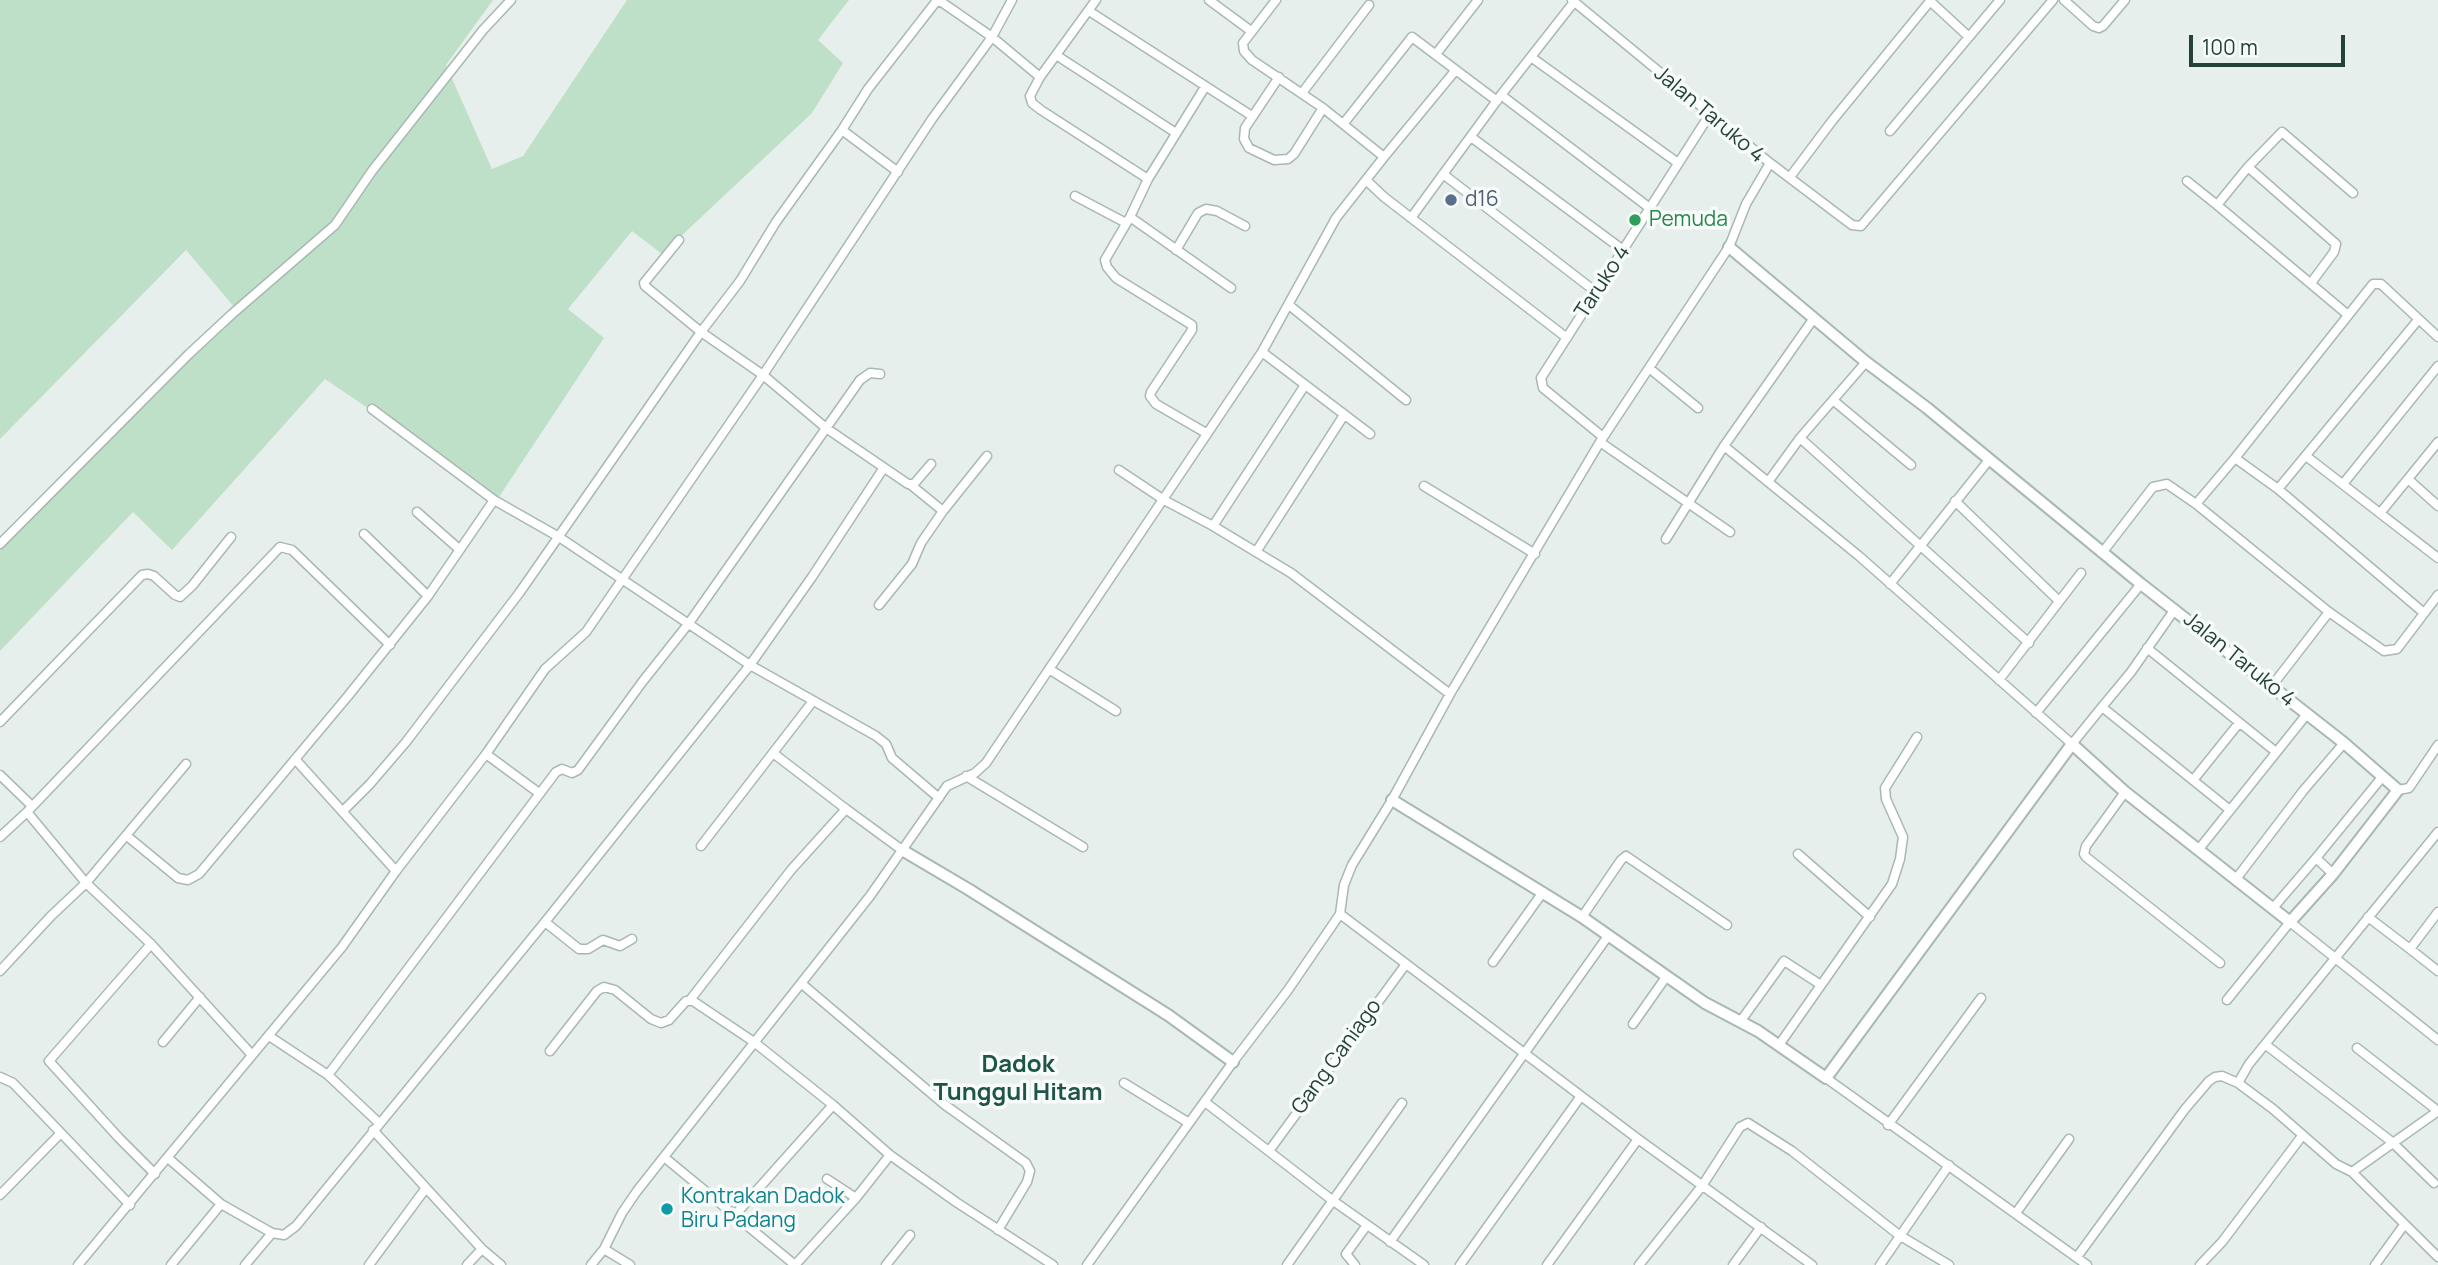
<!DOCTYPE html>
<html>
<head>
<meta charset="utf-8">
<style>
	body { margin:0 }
	#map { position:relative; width:2438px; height:1265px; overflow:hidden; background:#e6efeb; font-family:Manrope,sans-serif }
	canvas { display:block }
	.scale { position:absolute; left:2189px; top:35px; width:156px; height:32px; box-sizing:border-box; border:4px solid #24423a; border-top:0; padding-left:9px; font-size:21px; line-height:24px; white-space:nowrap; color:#24423a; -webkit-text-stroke:5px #f7fbf9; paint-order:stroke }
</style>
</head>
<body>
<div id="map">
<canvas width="2438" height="1265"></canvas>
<div class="scale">100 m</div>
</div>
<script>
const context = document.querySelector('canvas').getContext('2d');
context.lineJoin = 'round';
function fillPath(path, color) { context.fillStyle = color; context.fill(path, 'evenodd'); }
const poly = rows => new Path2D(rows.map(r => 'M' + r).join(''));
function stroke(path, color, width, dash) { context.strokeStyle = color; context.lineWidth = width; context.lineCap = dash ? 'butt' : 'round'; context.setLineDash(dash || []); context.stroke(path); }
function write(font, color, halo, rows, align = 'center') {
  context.font = font + ' Manrope,sans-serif'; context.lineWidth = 7; context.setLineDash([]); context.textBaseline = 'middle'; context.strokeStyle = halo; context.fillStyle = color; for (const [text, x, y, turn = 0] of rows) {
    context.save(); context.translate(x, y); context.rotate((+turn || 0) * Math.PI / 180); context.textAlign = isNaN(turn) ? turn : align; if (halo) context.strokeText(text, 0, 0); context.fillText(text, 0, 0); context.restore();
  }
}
const green = poly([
	[0,0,493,0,446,65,492,169,523,156,627,0,849,0,818,40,843,63,812,113,662,254,632,231,568,309,604,338,499,497,325,379,172,550,133,512,0,651,0,540,235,308,186,250,0,439]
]);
const minor = poly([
	[1096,0,1040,77,1030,96,1032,103,1041,110,1148,179],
	[1209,0,1251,31],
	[2064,0,2093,26,2099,28,2103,26,2125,0],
	[1930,1,1969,37],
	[1089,11,1252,116],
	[1436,54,1478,0],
	[1056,55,1176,133],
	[1531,57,1678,163],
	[1279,77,1245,128,1244,139,1249,148,1274,160,1288,159,1294,154,1323,108],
	[1205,87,1148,179,1130,217,1105,260,1107,267,1116,278,1192,325,1192,330,1151,392,1150,396,1156,404,1206,433],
	[1302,93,1369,5],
	[1501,95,1651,209],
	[1344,123,1412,37,1497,101],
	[842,130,868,89,935,3,940,1,992,37,1040,77],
	[1890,131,2000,0],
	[1471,137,1623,250],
	[1384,157,1455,71],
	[1770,163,1852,225,1861,226,2053,0],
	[2248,167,2336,244,2334,252,2311,283],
	[1443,174,1596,292],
	[1790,177,1832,121,1931,0],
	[1366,180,1384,197,1567,338],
	[2187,181,2217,205],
	[1075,196,1126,223],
	[1130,217,1231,288],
	[1411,218,1501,95,1574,2],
	[1176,250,1198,213,1206,209,1217,211,1245,226],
	[1289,305,1406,400],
	[2348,315,2217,205,2248,167,2282,132,2353,193],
	[1814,318,1724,446,1859,556,2072,744,2102,707],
	[1262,352,1370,434],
	[1649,368,1698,408],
	[1834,401,1911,465],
	[372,409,494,500,559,537,750,665,876,736,886,744,892,758,939,798],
	[1603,437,1543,388,1541,378,1710,114],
	[1800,438,2029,643],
	[1600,442,1730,532],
	[2306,456,2438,558],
	[2235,458,2278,489,2418,320],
	[931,464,914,484,908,484,826,428,763,375,932,119,992,37,1012,0],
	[1119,470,1164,500,1213,526,1291,573,1450,694],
	[2408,479,2438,506],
	[1768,482,1800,438,1866,362],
	[2343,484,2438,366],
	[911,485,943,511],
	[1424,486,1535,554],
	[2278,489,2424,613],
	[1955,501,2058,600],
	[2196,504,2235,458,2373,284,2381,284,2438,337],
	[417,512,459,549],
	[2381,512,2438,442],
	[1213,526,1305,385],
	[364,534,428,596],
	[1666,539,1724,446],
	[0,544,189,354,232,314,335,225,372,171,483,30,511,0],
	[1256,552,1344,415],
	[2102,553,2153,487,2167,484,2196,504,2329,612,2384,651,2397,649,2438,595],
	[1890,584,1989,460],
	[879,605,912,564,921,543,943,511,987,456],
	[2175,609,2131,672,2102,707,2230,810],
	[2147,648,2276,752],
	[1049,669,1116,711],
	[1999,680,2081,573],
	[2271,687,2329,612],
	[2036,713,2141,584],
	[0,722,142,575,148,574,154,576,175,595,180,597,192,586,231,537],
	[773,753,846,809,902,850],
	[486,754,539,793],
	[295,759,396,871],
	[0,775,32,806],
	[966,776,1083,847],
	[2194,779,2239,723],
	[2398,790,2409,788,2438,745],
	[2125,792,2086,846,2084,854,2086,857,2220,963],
	[343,811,370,784,406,742,520,592,701,332,740,281,776,222,842,130,898,172],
	[27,812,86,883,151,944,252,1055],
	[127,836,178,878,188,880,199,874,348,696,428,596,494,500],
	[0,837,27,812,280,547,292,550,390,645],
	[701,846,813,701],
	[2199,849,2307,714],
	[1798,854,1870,917],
	[2316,858,2383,776],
	[2236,879,2303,791,2344,743],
	[2273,908,2316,858,2333,874],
	[1340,914,1638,1139,1812,1265],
	[1582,917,1621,860,1626,856,1727,925],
	[2368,917,2410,949,2438,912],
	[545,922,579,949,588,949,603,940,620,946,632,939],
	[151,944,49,1061,119,1138,155,1174],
	[2410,949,2438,971],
	[1493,962,1543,892],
	[0,971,51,916,86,883,186,764],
	[802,984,945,1105,1026,1163,1030,1171,1027,1182,998,1230],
	[690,1000,791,870,846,809],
	[2227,1000,2290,922,2438,1040],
	[1740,1022,1784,961,1821,985],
	[1633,1024,1666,977],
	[269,1036,328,1075,379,1123],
	[163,1042,200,997],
	[1779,1045,1892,884,1900,859,1903,837,1886,799,1885,788,1917,737],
	[2266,1045,2392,1142,2434,1183],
	[2357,1048,2438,1111],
	[550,1051,597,991,604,987,615,990,651,1019,661,1023,669,1020,686,1001,693,1001,754,1042,833,1105,890,1155,956,1202,1053,1265],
	[328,1075,556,772,562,769,572,773,578,770,643,681,689,623,860,380,870,373,880,374],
	[0,1077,13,1083,130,1205],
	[1826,1078,2087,1265],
	[1124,1083,1189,1123],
	[2238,1083,2249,1064,2438,832],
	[1205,1102,1332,1200,1424,1265],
	[2438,1111,2352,1172,2438,1257],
	[1888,1125,1981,998],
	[373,1130,482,1249,501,1265],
	[1269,1151,1406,964],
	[664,1157,795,1265],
	[168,1158,221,1204,272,1233,284,1235,296,1226,545,922,750,665,812,577,883,469],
	[827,1179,856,1198],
	[0,1195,60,1134],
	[2016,1213,2069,1139],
	[734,1216,833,1105],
	[1390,1242,1608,936],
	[604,1249,630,1265],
	[2077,1257,2185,1109,2209,1081,2215,1077,2222,1076,2238,1083,2273,1109,2336,1164,2352,1172],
	[78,1265,342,947,396,871,486,754,545,669,586,632,763,375,701,332,645,286,644,283,679,240],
	[171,1265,221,1204],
	[245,1265,272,1233],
	[369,1265,426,1188],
	[467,1265,482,1249],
	[591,1265,604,1249,622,1213,637,1191,870,896,947,786,975,773,986,763,1262,352,1336,218,1384,157,1323,108,1252,60,1244,51,1243,43,1276,0],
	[795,1265,856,1198,890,1155],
	[886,1265,910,1235],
	[1087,1265,1233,1062,1288,990,1340,914,1344,885,1352,865,1392,800,1450,694,1600,442,1729,247,1746,204,1770,163,1572,0],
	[1287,1265,1402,1103],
	[1355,1265,1346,1254,1367,1225],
	[1460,1265,1581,1096],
	[1547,1265,1638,1139],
	[1639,1265,1702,1186,1740,1127,1748,1123,1792,1151,1899,1235,1949,1265],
	[1733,1265,1761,1227],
	[1880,1265,1949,1165],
	[2200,1265,2222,1242,2302,1136],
	[2375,1265,2404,1225]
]);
const tertiary = poly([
	[1392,800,1582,917,1705,1003,1758,1031,1826,1078,2072,744,2125,792,2290,922,2333,874,2398,790,2344,743,2141,584,1927,408,1866,362,1729,247],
	[902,850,968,889,1168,1015,1233,1062]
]);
const markers = [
	[1451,200,7,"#5c6f8a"],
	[1635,220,7,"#2e9e5b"],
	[667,1209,7,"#0f9aa8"]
];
const streetNames = [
	["Jalan Taruko 4",1709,115,40],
	["Taruko 4",1603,282,-57],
	["Jalan Taruko 4",2239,660,39],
	["Gang Caniago",1337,1057,-54]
];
const serviceNames = [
	["d16",1465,200]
];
const leisureNames = [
	["Pemuda",1649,220]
];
const cultureNames = [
	["Kontrakan Dadok",681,1197],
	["Biru Padang",681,1221]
];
const quarterNames = [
	["Dadok",1018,1065],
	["Tunggul Hitam",1018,1093]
];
fillPath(green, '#bfe0c8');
stroke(minor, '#a8b8b2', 11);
stroke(tertiary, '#a8b8b2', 14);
stroke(minor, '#fff', 8);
stroke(tertiary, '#fff', 10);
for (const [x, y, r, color] of markers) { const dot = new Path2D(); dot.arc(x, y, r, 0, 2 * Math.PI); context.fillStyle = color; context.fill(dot); stroke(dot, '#f7fbf9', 2.5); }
write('21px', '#24423a', '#f7fbf9', streetNames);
write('21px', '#4e5e75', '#f7fbf9', serviceNames, 'left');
write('21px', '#27864d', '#f7fbf9', leisureNames, 'left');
write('21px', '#0d838f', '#f7fbf9', cultureNames, 'left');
write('bold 24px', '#1f5548', '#f7fbf9', quarterNames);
</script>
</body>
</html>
